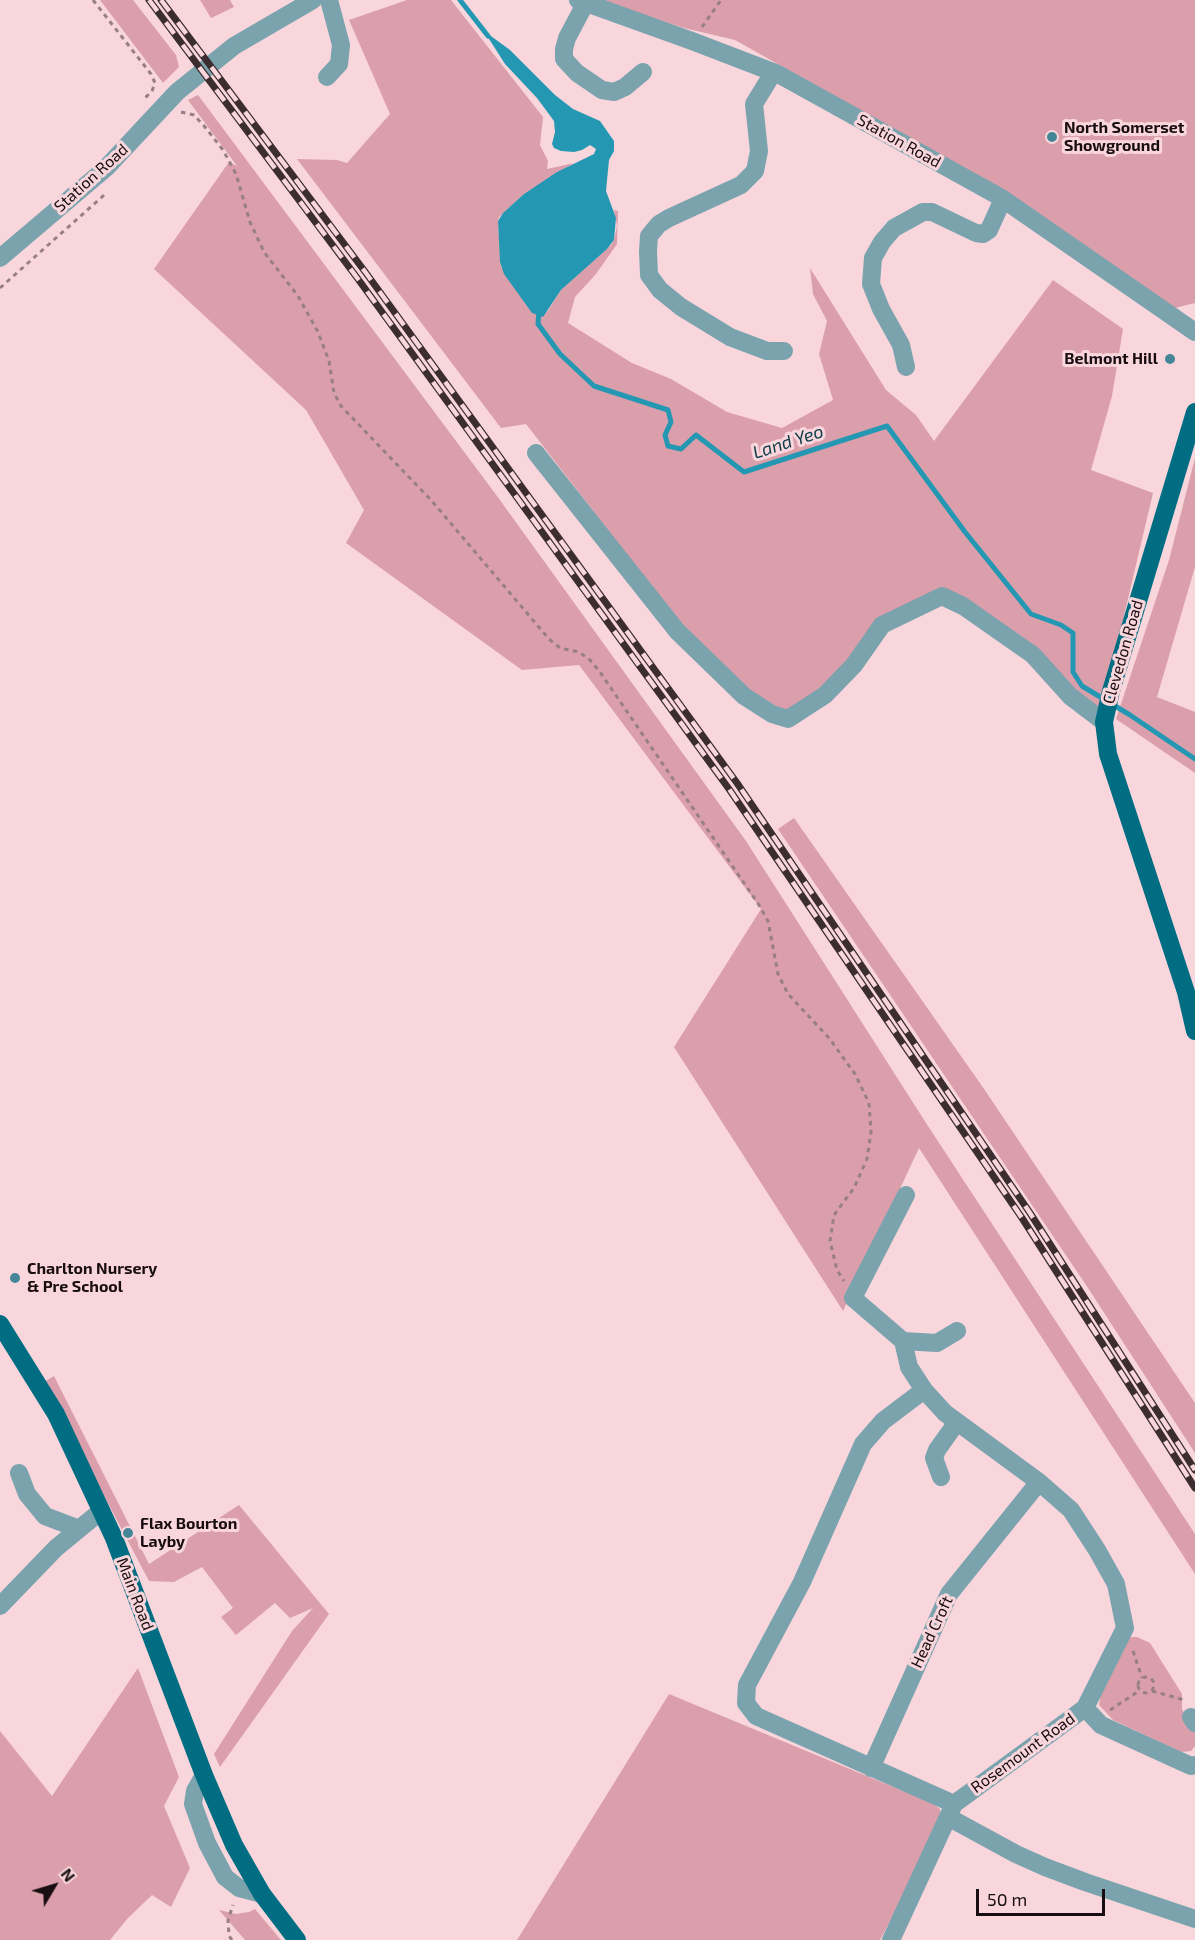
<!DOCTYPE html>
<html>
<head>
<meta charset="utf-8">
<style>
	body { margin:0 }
	#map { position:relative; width:1195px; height:1940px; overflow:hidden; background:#f8d6dc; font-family:"Exo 2",sans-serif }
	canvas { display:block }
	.north { position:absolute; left:24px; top:1856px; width:60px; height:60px; -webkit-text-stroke:4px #f8d6dc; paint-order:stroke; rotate:52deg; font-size:16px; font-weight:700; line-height:24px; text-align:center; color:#180d10 }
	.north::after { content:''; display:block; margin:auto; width:21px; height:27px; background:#180d10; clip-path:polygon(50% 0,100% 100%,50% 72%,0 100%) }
	.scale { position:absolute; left:976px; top:1889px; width:129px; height:27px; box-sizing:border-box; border:3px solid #180d10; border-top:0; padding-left:8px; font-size:18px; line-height:21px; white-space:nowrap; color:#180d10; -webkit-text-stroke:4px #f8d6dc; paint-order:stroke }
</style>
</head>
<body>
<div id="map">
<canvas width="1195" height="1940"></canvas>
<div class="north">N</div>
<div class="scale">50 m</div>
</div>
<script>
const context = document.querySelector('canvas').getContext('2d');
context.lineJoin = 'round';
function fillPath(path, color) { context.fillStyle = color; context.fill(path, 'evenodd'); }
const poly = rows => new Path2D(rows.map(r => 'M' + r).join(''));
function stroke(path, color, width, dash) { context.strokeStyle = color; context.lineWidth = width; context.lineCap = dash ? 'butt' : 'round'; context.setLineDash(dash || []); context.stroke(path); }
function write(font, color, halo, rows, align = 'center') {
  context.font = font + ' "Exo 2",sans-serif'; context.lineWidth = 6; context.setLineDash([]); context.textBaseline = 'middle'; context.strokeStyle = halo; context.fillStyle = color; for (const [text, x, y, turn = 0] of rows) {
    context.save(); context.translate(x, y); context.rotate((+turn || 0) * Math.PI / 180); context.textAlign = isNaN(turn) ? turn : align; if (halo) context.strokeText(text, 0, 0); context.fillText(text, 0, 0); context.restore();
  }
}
const green = poly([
	[100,0,133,0,176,55,179,67,163,83],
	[200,0,230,0,234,7,211,18],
	[407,0,451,0,543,117,540,145,548,161,547,169,574,163,524,194,499,217,498,221,501,267,547,312,561,290,611,245,614,240,617,226,614,210,618,211,617,244,596,274,575,297,568,323,632,363,671,379,727,412,782,428,833,400,819,354,827,321,813,294,810,268,886,390,916,415,934,441,1053,280,1123,329,1112,396,1091,470,1153,493,1118,641,1099,712,942,590,850,659,820,690,788,713,747,689,683,627,526,424,501,428,297,159,337,160,347,163,390,114,349,20],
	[601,0,1195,0,1195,303,1175,308,815,85,735,40,684,28,612,5],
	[198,95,497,496,746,841,928,1126,1195,1534,1195,1574,919,1148,843,1311,674,1047,761,909,579,665,522,670,346,543,364,510,306,410,154,269,229,162,237,166,188,100],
	[1195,458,1195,567,1157,697,1195,712,1195,773,1116,719,1169,560],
	[794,818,982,1086,1195,1403,1195,1453,1086,1285,778,829],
	[54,1376,149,1564,239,1505,329,1614,220,1767,214,1754,292,1631,313,1608,290,1618,275,1603,236,1635,221,1617,233,1608,202,1567,174,1582,149,1581,44,1382],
	[1128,1637,1137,1637,1150,1643,1182,1694,1182,1709,1195,1732,1195,1746,1191,1751,1181,1752,1113,1720,1099,1705,1101,1693],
	[138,1668,179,1777,164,1806,190,1868,171,1907,152,1895,128,1918,110,1940,0,1940,0,1731,52,1796],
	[669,1694,932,1803,940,1809,942,1821,880,1940,517,1940],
	[255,1909,281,1940,245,1940,219,1910,236,1914,249,1912]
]);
const water = poly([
	[484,31,510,50,555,95,573,109,600,121,614,141,614,151,609,160,606,191,616,218,614,240,607,249,561,290,543,317,532,313,504,274,500,262,498,221,503,213,524,194,557,172,594,154,596,149,590,145,582,150,574,152,561,151,554,148,552,144,555,132,554,121,537,98,505,64]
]);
const stream = poly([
	[460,0,488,36],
	[539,309,538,324,560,354,594,386,668,410,671,422,665,435,668,446,681,449,696,435,744,472,887,426,965,532,1031,614,1061,625,1073,633,1073,672,1082,686,1130,715,1195,759]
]);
const path = poly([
	[93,0,151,74,155,83,152,91,143,100],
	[702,27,721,0],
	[181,112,194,115,205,127,223,150,236,174,250,222,264,252,298,296,318,332,329,361,334,393,341,406,431,500,549,639,560,648,579,652,590,660,600,672,759,905,768,921,778,974,788,994,829,1038,855,1074,869,1103,871,1132,867,1159,854,1188,834,1215,830,1241,837,1270,844,1281],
	[0,288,104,195],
	[1133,1651,1142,1678],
	'1138 1685a8 8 0 1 1 16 0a8 8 0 1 1-16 0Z',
	[1152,1691,1181,1699,1183,1702],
	[1110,1710,1139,1691],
	[232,1940,229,1936,228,1920,233,1905]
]);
const minor = poly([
	[578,0,692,41,778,74,1000,197,1195,332],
	[585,4,567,38,564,49,564,59,577,73,602,90,614,92,625,87,643,72],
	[773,73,754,104,759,151,755,171,741,185,669,218,659,224,649,236,648,251,649,275,660,290,681,307,730,337,767,351,784,351],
	[327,77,339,64,341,45,329,0],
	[0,258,106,168,177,92,234,46,313,0],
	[906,367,901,345,881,309,871,284,873,258,882,242,894,228,923,212,932,212,976,233,983,234,989,230,1003,199],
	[536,453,677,631,744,696,772,714,788,719,825,695,854,665,882,625,942,596,963,606,1033,655,1070,696,1104,722],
	[906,1195,853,1298,903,1341,909,1367,924,1390,883,1421,863,1444,802,1582,747,1685,746,1703,756,1716,954,1804],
	[903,1341,937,1343,957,1331],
	[19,1473,27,1494,45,1516,79,1529],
	[941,1477,934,1458,937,1450,957,1422],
	[0,1606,56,1548,101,1511],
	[1085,1708,1101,1725,1191,1766,1195,1765],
	[1191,1717,1195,1723],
	[871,1768,949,1594,1039,1482],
	[204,1775,195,1791,193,1804,207,1843,225,1877,239,1888,262,1894],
	[948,1817,1016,1854,1045,1867,1085,1882,1195,1919],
	[891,1940,954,1804,1085,1708,1125,1628,1116,1584,1097,1550,1071,1510,1039,1482,945,1413,924,1390]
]);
const major = poly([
	[1195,412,1111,691,1104,722,1108,754,1186,992,1195,1031],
	[0,1324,56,1414,114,1538,204,1775,234,1845,262,1894,297,1940]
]);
const rail = poly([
	[149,0,358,279,729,789,1022,1218,1195,1488],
	[161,0,366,273,737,783,1030,1213,1195,1470]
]);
const markers = [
	[1052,137,6,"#448698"],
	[1170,359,6,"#448698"],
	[15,1278,6,"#448698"],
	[128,1533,6,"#448698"]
];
const poiNames = [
	["North Somerset",1064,128],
	["Showground",1064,146],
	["Belmont Hill",1158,359,"right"],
	["Charlton Nursery",27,1269],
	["& Pre School",27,1287],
	["Flax Bourton",140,1524],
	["Layby",140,1542]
];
const streetNames = [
	["Station Road",899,141,29],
	["Station Road",91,178,-42],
	["Clevedon Road",1123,652,-74],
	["Main Road",135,1594,69],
	["Head Croft",932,1632,-65],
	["Rosemount Road",1023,1753,-36]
];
const waterNames = [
	["Land Yeo",788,442,-18]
];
fillPath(green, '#db9fab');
fillPath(water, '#2498b3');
stroke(stream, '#2498b3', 5);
stroke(path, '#977f84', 3, [4.5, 4.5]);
stroke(minor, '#7aa3ae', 18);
stroke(major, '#006d83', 18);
stroke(rail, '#3b2d30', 7);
stroke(rail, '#f8d6dc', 4.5, [14]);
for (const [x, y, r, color] of markers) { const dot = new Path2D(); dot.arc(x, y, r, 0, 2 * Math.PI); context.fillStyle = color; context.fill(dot); stroke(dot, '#f8d6dc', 2); }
write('bold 16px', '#180d10', '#f8d6dc', poiNames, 'left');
write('16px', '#180d10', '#f8d6dc', streetNames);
write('italic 18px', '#0b3c48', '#f8d6dc', waterNames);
</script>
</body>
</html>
